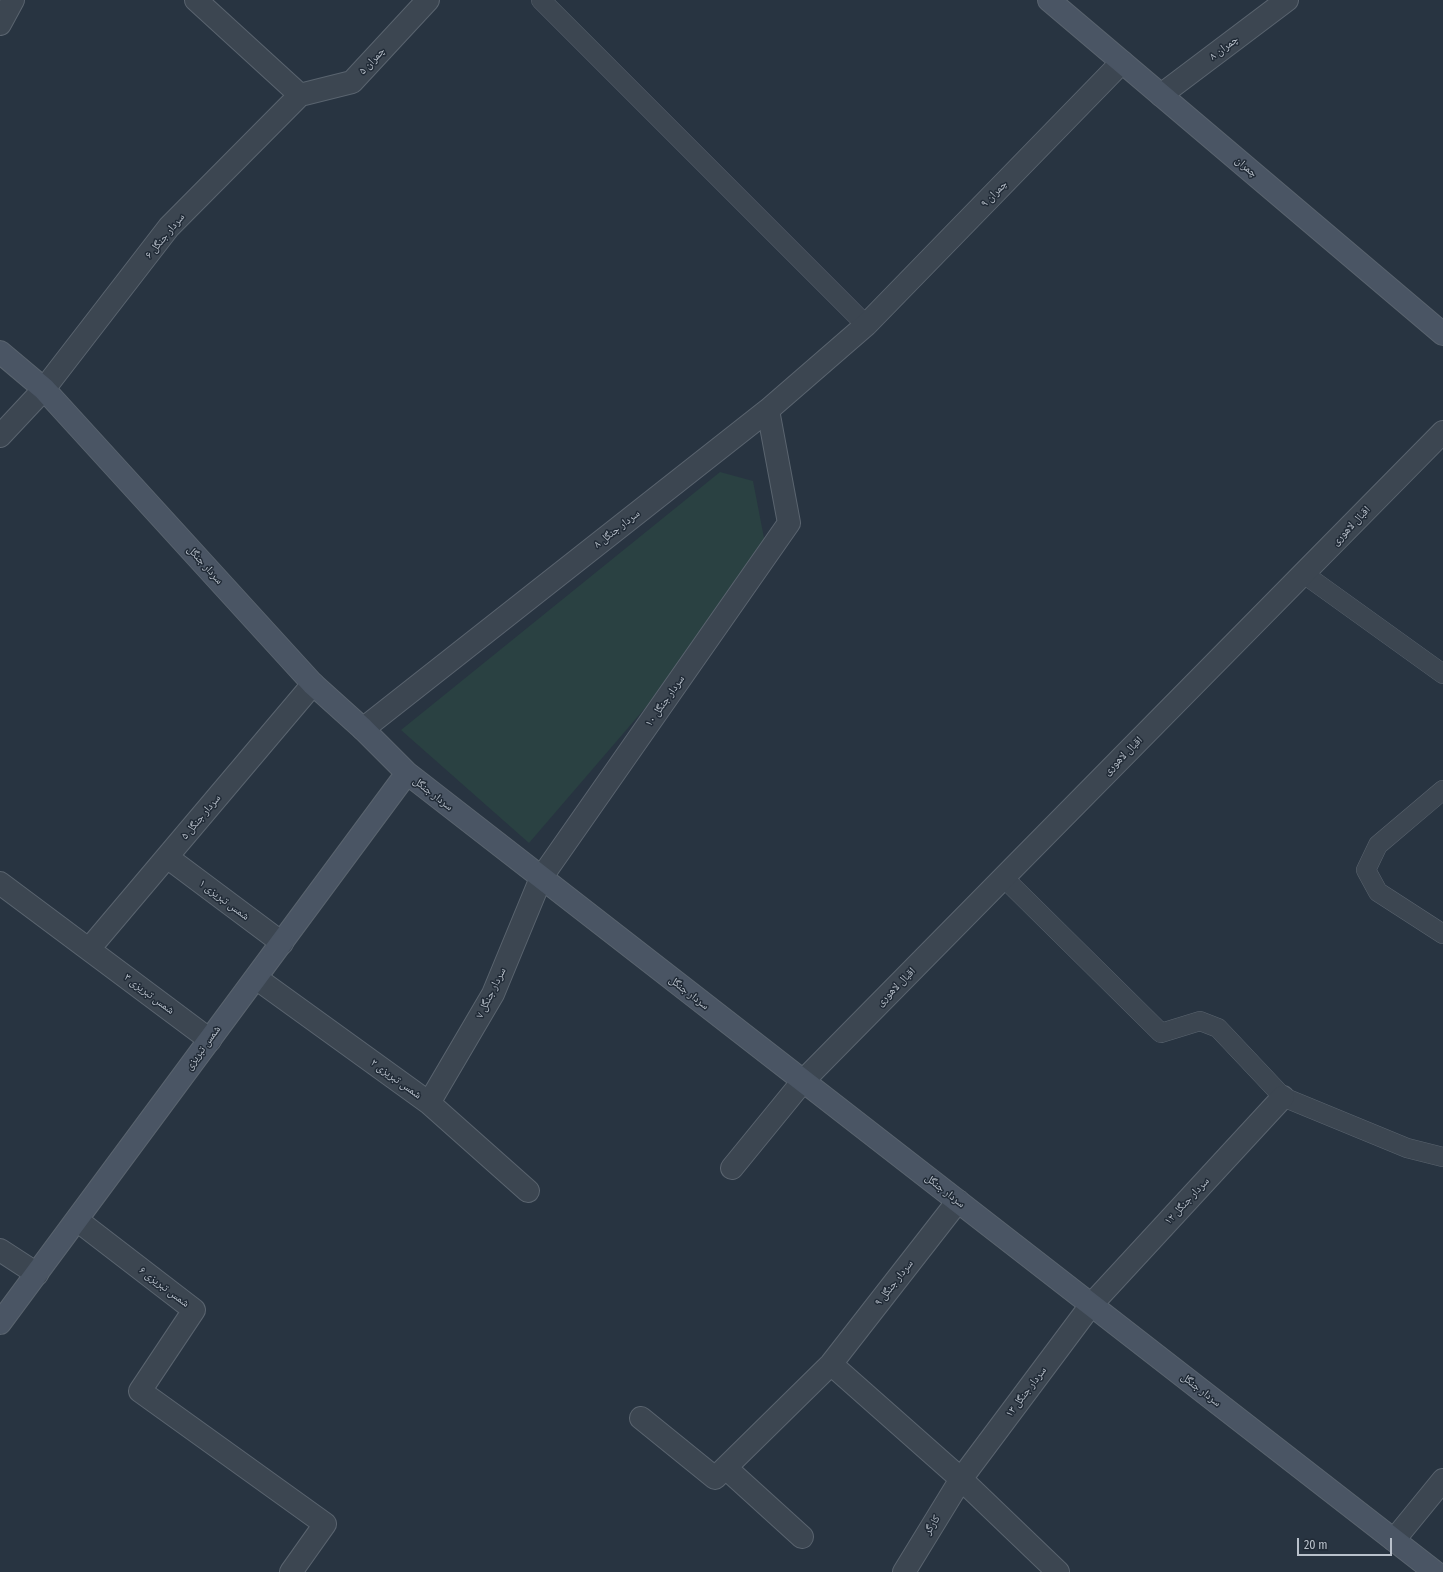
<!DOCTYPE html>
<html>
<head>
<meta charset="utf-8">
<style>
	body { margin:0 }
	#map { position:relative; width:1443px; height:1572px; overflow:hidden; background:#283441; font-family:"Fira Sans Condensed",sans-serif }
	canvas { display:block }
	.scale { position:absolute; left:1297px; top:1538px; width:95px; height:18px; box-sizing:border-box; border:2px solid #b9c1cb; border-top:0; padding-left:5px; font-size:12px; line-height:14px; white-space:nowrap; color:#b9c1cb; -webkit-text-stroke:3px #212b37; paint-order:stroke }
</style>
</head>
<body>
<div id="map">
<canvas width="1443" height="1572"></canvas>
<div class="scale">20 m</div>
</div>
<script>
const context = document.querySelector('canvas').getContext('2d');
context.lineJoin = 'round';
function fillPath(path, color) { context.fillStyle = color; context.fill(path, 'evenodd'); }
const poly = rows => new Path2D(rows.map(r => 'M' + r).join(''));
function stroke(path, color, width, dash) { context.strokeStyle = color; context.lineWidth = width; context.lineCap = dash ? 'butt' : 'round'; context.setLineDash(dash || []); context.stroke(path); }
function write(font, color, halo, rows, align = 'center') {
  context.font = font + ' "Fira Sans Condensed","Noto Naskh Arabic",sans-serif'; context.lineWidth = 3; context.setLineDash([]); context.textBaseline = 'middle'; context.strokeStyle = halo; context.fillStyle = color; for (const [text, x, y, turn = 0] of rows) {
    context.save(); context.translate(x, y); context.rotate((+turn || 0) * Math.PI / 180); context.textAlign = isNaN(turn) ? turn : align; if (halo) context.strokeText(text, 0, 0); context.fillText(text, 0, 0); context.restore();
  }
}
const green = poly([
	[720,472,753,481,765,543,646,707,529,843,401,730]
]);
const lane = poly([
	[541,0,866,325],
	[1304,574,1443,674],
	[1443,790,1378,845,1366,870,1378,892,1443,934],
	[1004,878,1161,1033,1200,1021,1218,1028,1283,1097,1407,1148,1443,1157]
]);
const street = poly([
	[196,0,300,95],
	[0,24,13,0],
	[300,95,352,82,428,0],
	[1161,95,1287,0],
	[0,436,44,389,169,227,300,95],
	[363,729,768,410,866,325,1122,62],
	[167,857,282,943],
	[0,883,210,1040],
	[89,949,313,684],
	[256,978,429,1103,528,1191],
	[429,1103,493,994,541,878,789,523,768,410],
	[732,1168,803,1081,1443,432],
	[77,1220,194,1310,140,1391,325,1524,291,1572],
	[0,1250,37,1274],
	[831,1364,961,1479,1058,1572],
	[641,1418,715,1478,831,1364,958,1201],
	[726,1468,802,1537],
	[1394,1540,1443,1480],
	[904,1572,961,1479,1091,1305,1283,1097]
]);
const secondary = poly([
	[1049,0,1443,334],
	[0,352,44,389,313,684,363,729,407,773,1435,1572],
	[0,1323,407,773]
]);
const streetNames = [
	["چمران ۸",1224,48,-37],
	["چمران ۵",372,61,-47],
	["چمران",1246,167,40],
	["چمران ۹",994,194,-46],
	["سردار جنگل ۶",165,236,-50],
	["اقبال لاهوری",1351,526,-46],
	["سردار جنگل ۸",617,529,-38],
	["سردار جنگل",205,565,48],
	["سردار جنگل ۱۰",665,701,-55],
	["اقبال لاهوری",1123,756,-45],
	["سردار جنگل",433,794,38],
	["سردار جنگل ۵",201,817,-50],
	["شمس تبریزی ۱",224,900,37],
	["اقبال لاهوری",896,987,-45],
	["سردار جنگل ۷",491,993,-64],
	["سردار جنگل",689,993,38],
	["شمس تبریزی ۳",149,994,37],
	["شمس تبریزی",203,1048,-54],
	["شمس تبریزی ۲",396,1079,36],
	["سردار جنگل",945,1191,38],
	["سردار جنگل ۱۲",1187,1201,-47],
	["سردار جنگل ۹",894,1283,-52],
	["شمس تبریزی ۶",164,1287,37],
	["سردار جنگل",1201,1390,38],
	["سردار جنگل ۱۳",1026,1392,-53],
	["کارگر",932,1525,-58]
];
fillPath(green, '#2a4142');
stroke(lane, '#5a646f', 20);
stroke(street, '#5a646f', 24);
stroke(secondary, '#5a646f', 24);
stroke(lane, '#3c4651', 19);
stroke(street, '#3c4651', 22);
stroke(secondary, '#4a5564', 22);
write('11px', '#b9c1cb', '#212b37', streetNames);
</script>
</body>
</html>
